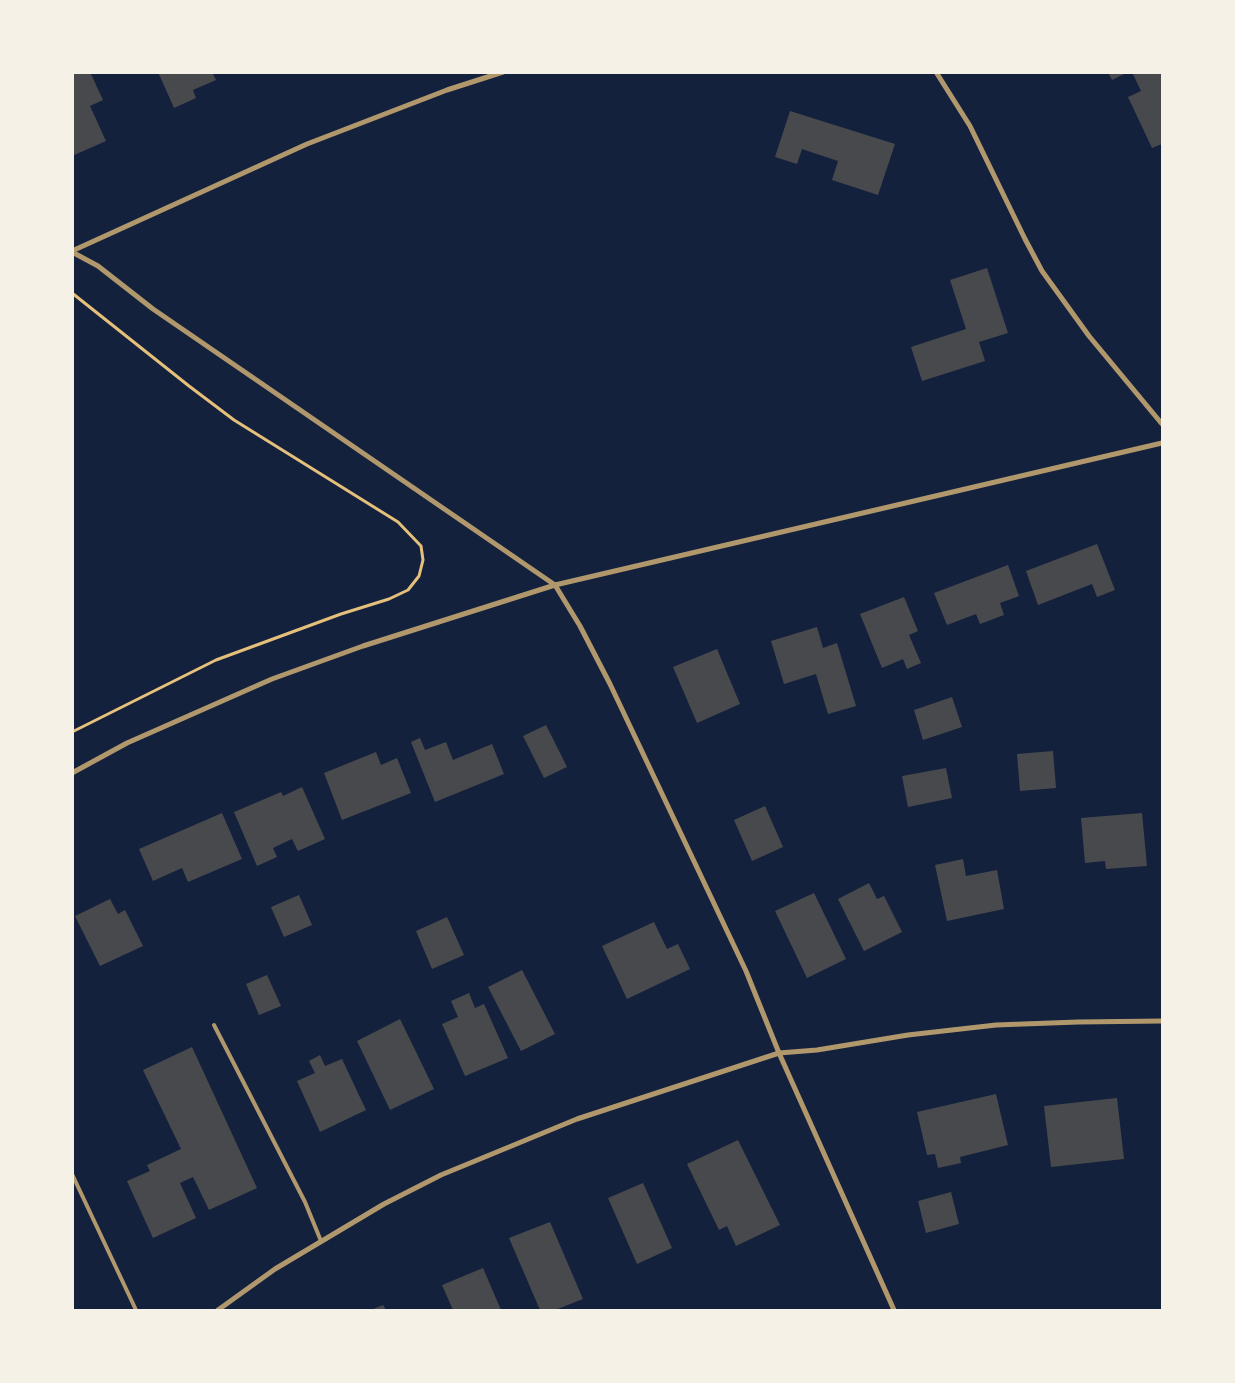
<!DOCTYPE html>
<html>
<head>
<meta charset="utf-8">
<style>
	body { margin:0 }
	#map { position:relative; width:1235px; height:1383px; overflow:hidden; background:#14213d; font-family:Manrope,sans-serif }
	canvas { display:block }
	.frame { position:absolute; inset:0; border:74px solid #f6f1e7; pointer-events:none }
</style>
</head>
<body>
<div id="map">
<canvas width="1235" height="1383"></canvas>
<div class="frame"></div>
</div>
<script>
const context = document.querySelector('canvas').getContext('2d');
context.lineJoin = 'round';
function fillPath(path, color) { context.fillStyle = color; context.fill(path, 'evenodd'); }
const poly = rows => new Path2D(rows.map(r => 'M' + r).join(''));
function stroke(path, color, width, dash) { context.strokeStyle = color; context.lineWidth = width; context.lineCap = dash ? 'butt' : 'round'; context.setLineDash(dash || []); context.stroke(path); }
const building = poly([
	[72,72,90,72,103,100,90,106,106,141,72,156],
	[158,72,212,72,216,80,193,90,196,98,174,108],
	[1108,72,1128,72,1112,80],
	[1132,72,1162,72,1162,144,1152,148,1128,97,1141,91],
	[790,111,895,144,878,195,832,180,838,161,802,149,797,164,775,157],
	[987,268,1008,333,979,342,985,361,922,381,911,347,966,329,950,280],
	[1097,544,1115,590,1097,597,1092,584,1038,605,1026,571],
	[1008,565,1019,596,1000,603,1004,615,980,624,976,614,947,625,934,593],
	[904,597,918,631,909,635,921,663,907,669,903,659,882,668,860,614],
	[817,627,823,648,837,643,856,706,828,714,816,674,784,684,771,641],
	[717,649,740,704,697,723,673,667],
	[952,697,962,727,923,740,914,710],
	[546,725,567,767,544,778,523,736],
	[420,738,425,750,446,742,453,760,492,744,504,774,435,802,411,742],
	[1053,751,1056,788,1020,791,1017,754],
	[376,752,381,765,397,758,411,793,342,820,324,773],
	[946,768,952,798,908,807,902,776],
	[302,787,325,839,298,851,292,839,273,848,277,857,257,866,234,812,281,792,283,796],
	[765,806,783,847,752,861,734,820],
	[222,813,242,859,188,882,182,868,153,881,139,849],
	[1142,813,1147,866,1106,869,1105,861,1085,863,1081,818],
	[963,859,966,876,997,870,1004,909,947,921,935,865],
	[869,883,877,899,884,896,902,932,864,951,838,899],
	[814,893,846,959,807,978,775,911],
	[299,895,312,925,284,937,271,907],
	[110,899,118,914,125,910,143,946,100,966,75,916],
	[447,917,464,955,432,969,416,931],
	[654,922,667,949,678,944,690,969,627,999,602,946],
	[522,970,555,1034,521,1051,488,987],
	[267,975,281,1006,259,1015,246,984],
	[469,993,475,1008,484,1004,508,1058,465,1076,442,1024,458,1017,451,1001],
	[400,1019,434,1089,390,1110,357,1041],
	[192,1047,257,1188,209,1210,193,1177,180,1183,196,1218,153,1238,127,1181,150,1171,147,1165,181,1149,143,1070],
	[320,1055,325,1066,342,1059,366,1110,320,1132,297,1081,315,1073,309,1061],
	[996,1094,1008,1145,960,1157,961,1163,938,1168,935,1154,927,1155,917,1112],
	[1117,1098,1124,1159,1051,1167,1044,1106],
	[738,1140,780,1225,736,1246,727,1226,719,1230,687,1164],
	[643,1183,672,1248,637,1264,608,1198],
	[951,1192,959,1224,926,1233,918,1201],
	[550,1222,583,1299,555,1310,540,1310,509,1238],
	[483,1268,501,1310,453,1310,442,1285],
	[383,1305,386,1310,371,1310]
]);
const path = poly([
	[72,293,189,386,234,420,398,522,421,546,423,560,419,576,408,590,389,599,341,614,216,660,72,732]
]);
const service = poly([
	[214,1025,305,1202,321,1241],
	[72,1174,136,1310]
]);
const minor = poly([
	[936,72,970,126,1025,239,1042,271,1089,336,1162,424],
	[72,251,307,144,447,90,503,72],
	[72,252,98,266,153,309,555,585,580,626,610,684,746,971,779,1053,894,1310],
	[72,773,127,743,272,679,363,646,555,585,1162,443],
	[218,1310,275,1269,384,1204,441,1175,577,1119,779,1053,817,1050,908,1035,996,1025,1078,1022,1162,1021]
]);
fillPath(building, '#48494c');
stroke(path, '#e5c07b', 3);
stroke(service, '#b1986c', 4);
stroke(minor, '#b1986c', 5);
</script>
</body>
</html>
